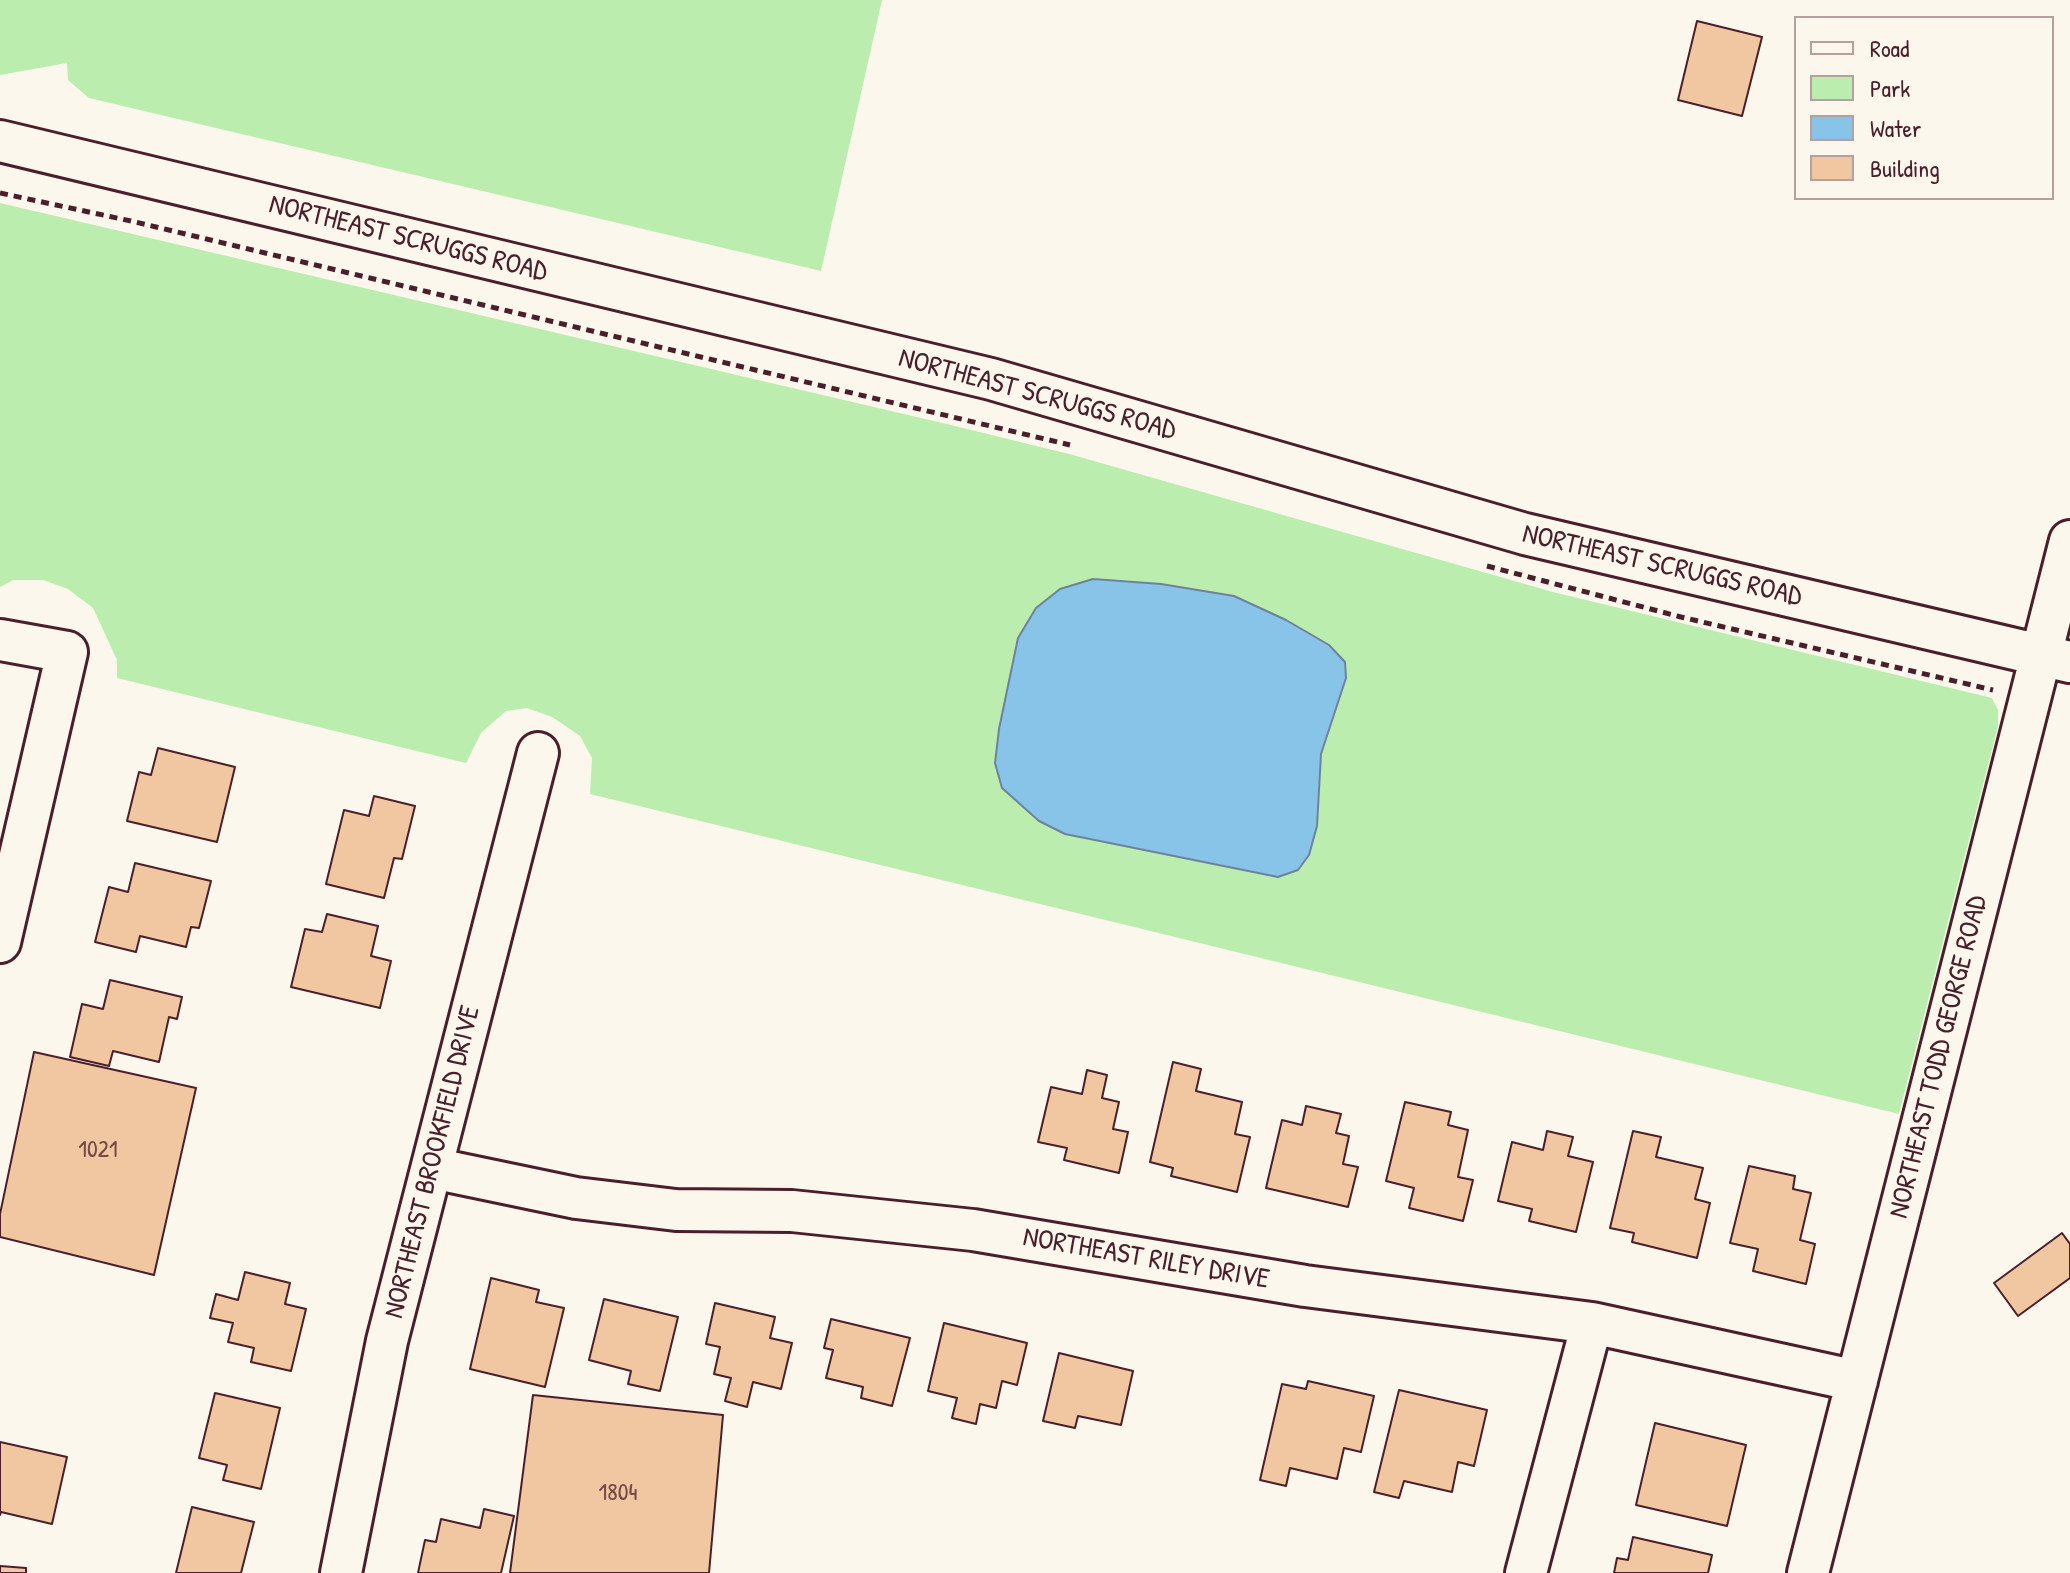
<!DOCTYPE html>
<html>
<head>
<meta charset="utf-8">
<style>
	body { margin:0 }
	#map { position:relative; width:2070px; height:1573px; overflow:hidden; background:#fbf7ec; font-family:"Patrick Hand",sans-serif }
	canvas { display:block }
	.legend { position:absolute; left:1794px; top:16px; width:260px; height:184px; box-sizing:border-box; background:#fbf7ec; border:2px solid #b4a19f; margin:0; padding:10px 14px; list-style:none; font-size:24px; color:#4a1f2b }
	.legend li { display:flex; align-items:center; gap:16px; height:40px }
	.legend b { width:40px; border:2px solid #b4a19f }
</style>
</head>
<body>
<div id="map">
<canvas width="2070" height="1573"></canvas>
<ul class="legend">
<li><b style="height:10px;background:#fbf7ec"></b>Road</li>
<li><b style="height:22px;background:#bbeeae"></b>Park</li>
<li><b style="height:22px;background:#88c4e8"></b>Water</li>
<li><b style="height:22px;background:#f0c7a0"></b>Building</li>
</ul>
</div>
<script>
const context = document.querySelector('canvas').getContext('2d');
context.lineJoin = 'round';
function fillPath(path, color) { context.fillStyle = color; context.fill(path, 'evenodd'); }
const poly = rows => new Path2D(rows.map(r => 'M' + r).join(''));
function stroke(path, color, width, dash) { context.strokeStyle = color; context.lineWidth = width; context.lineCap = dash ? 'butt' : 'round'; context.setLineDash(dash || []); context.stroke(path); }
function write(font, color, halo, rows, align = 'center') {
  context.font = font + ' "Patrick Hand",sans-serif'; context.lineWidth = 6; context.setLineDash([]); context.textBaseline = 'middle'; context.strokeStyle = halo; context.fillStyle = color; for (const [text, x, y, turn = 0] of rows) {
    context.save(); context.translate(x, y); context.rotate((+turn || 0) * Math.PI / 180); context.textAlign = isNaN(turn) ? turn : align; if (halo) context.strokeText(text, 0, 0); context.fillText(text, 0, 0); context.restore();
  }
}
const green = poly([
	[0,0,882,0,821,271,89,98,68,80,67,63,0,75],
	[0,203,951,425,1073,455,1553,592,1992,698,1998,710,1998,726,1899,1114,590,794,592,758,580,736,552,717,527,708,506,711,481,733,466,763,117,678,117,660,93,608,68,589,43,580,13,580,0,587],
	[1094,579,1234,596,1286,620,1329,645,1345,663,1346,678,1321,754,1317,826,1309,855,1298,870,1279,877,1065,834,1036,608,1061,589]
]);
const water = poly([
	[1093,579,1161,584,1234,596,1286,620,1329,645,1345,662,1346,678,1321,754,1317,826,1309,855,1298,870,1278,877,1065,834,1039,821,1002,788,995,763,999,729,1018,638,1036,608,1060,589,1093,579]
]);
const building = poly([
	[1697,21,1762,37,1742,116,1678,100,1697,21],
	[158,748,235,767,217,842,127,821,139,772,151,775,158,748],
	[374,796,415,806,402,859,394,858,384,898,326,884,344,810,369,816,374,796],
	[135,863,211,881,199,928,191,927,186,947,140,936,136,952,95,942,109,887,128,892,135,863],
	[327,914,378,926,371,956,391,961,380,1008,291,987,305,929,322,932,327,914],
	[110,980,182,997,177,1019,169,1017,159,1062,113,1051,109,1066,70,1057,82,1004,103,1009,110,980],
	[34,1052,196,1088,154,1275,0,1237,0,1214,34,1052],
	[1173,1062,1201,1069,1196,1091,1242,1102,1235,1134,1250,1137,1237,1192,1171,1176,1173,1168,1150,1162,1173,1062],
	[1087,1070,1107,1075,1102,1098,1119,1102,1113,1129,1128,1132,1119,1173,1064,1160,1067,1148,1038,1142,1051,1087,1082,1094,1087,1070],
	[1405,1102,1451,1112,1448,1125,1468,1130,1458,1177,1473,1180,1463,1221,1409,1208,1414,1188,1386,1181,1405,1102],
	[1306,1106,1341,1114,1336,1133,1349,1136,1343,1164,1358,1167,1348,1207,1266,1188,1282,1120,1302,1125,1306,1106],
	[1547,1131,1573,1137,1568,1156,1593,1162,1576,1232,1529,1221,1532,1209,1498,1201,1512,1142,1543,1150,1547,1131],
	[1633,1131,1661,1137,1656,1157,1703,1168,1695,1199,1710,1203,1697,1258,1632,1242,1634,1233,1610,1228,1633,1131],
	[1749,1166,1795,1176,1793,1189,1811,1193,1800,1240,1815,1244,1806,1284,1753,1271,1758,1249,1730,1243,1749,1166],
	[2062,1233,2070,1244,2070,1278,2018,1316,1994,1283,2062,1233],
	[245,1272,290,1283,285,1304,306,1309,291,1371,251,1362,254,1348,228,1342,233,1323,210,1318,216,1294,238,1300,245,1272],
	[491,1278,539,1290,536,1302,564,1308,545,1387,470,1369,491,1278],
	[604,1299,678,1317,660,1391,628,1384,631,1371,589,1360,604,1299],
	[715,1303,775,1317,770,1338,792,1343,781,1389,753,1382,747,1407,725,1401,731,1378,714,1374,720,1347,706,1344,715,1303],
	[831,1319,910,1338,892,1406,861,1398,863,1387,826,1378,833,1350,824,1348,831,1319],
	[944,1323,1027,1343,1017,1385,1002,1381,996,1408,980,1404,976,1424,952,1418,957,1398,928,1391,944,1323],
	[1059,1353,1133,1371,1121,1425,1078,1416,1075,1428,1043,1421,1059,1353],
	[1308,1381,1374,1396,1361,1452,1344,1448,1337,1479,1290,1468,1286,1486,1260,1480,1282,1384,1306,1389,1308,1381],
	[1399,1390,1487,1410,1474,1466,1458,1462,1452,1492,1404,1481,1399,1498,1374,1492,1399,1390],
	[215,1393,280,1408,261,1489,223,1480,227,1465,199,1458,215,1393],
	[533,1395,723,1415,709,1573,510,1573,533,1395],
	[1655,1423,1746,1445,1727,1526,1636,1505,1655,1423],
	[0,1442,67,1457,52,1524,1,1512,0,1515,0,1442],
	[192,1507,254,1522,241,1573,176,1573,192,1507],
	[484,1509,514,1516,501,1573,418,1573,425,1540,436,1542,441,1519,480,1528,484,1509],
	[1633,1537,1712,1555,1708,1573,1614,1573,1617,1558,1628,1560,1633,1537],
	[0,1566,26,1568,26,1573,0,1573,0,1566]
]);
const path = poly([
	[0,193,131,221,1070,445],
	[1487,566,1681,617,1993,690]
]);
const minor = poly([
	[0,141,991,379,1525,534,2070,662],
	[0,640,67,652,0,942],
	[432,1168,576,1198,676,1210,792,1211,973,1230,1305,1286,1592,1323,1857,1381],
	[341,1573,387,1341,538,753],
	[1526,1573,1592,1323],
	[1808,1573,2070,541]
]);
const numberNames = [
	["1021",98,1151],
	["1804",618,1494]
];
const streetNames = [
	["NORTHEAST SCRUGGS ROAD",408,239,14],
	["NORTHEAST SCRUGGS ROAD",1037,395,15],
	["NORTHEAST SCRUGGS ROAD",1662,566,13],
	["NORTHEAST TODD GEORGE ROAD",1939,1057,-76],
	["NORTHEAST BROOKFIELD DRIVE",433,1162,-76],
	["NORTHEAST RILEY DRIVE",1146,1259,10]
];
fillPath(green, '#bbeeae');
fillPath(water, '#88c4e8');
stroke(water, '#6f829c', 2);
fillPath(building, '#f0c7a0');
stroke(building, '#4a1f2b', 2);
stroke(minor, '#4a1f2b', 46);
stroke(path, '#4a1f2b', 5, [8, 6]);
stroke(minor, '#fbf7ec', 40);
write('24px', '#744948', null, numberNames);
write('28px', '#4a1f2b', '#fbf7ec', streetNames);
</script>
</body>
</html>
